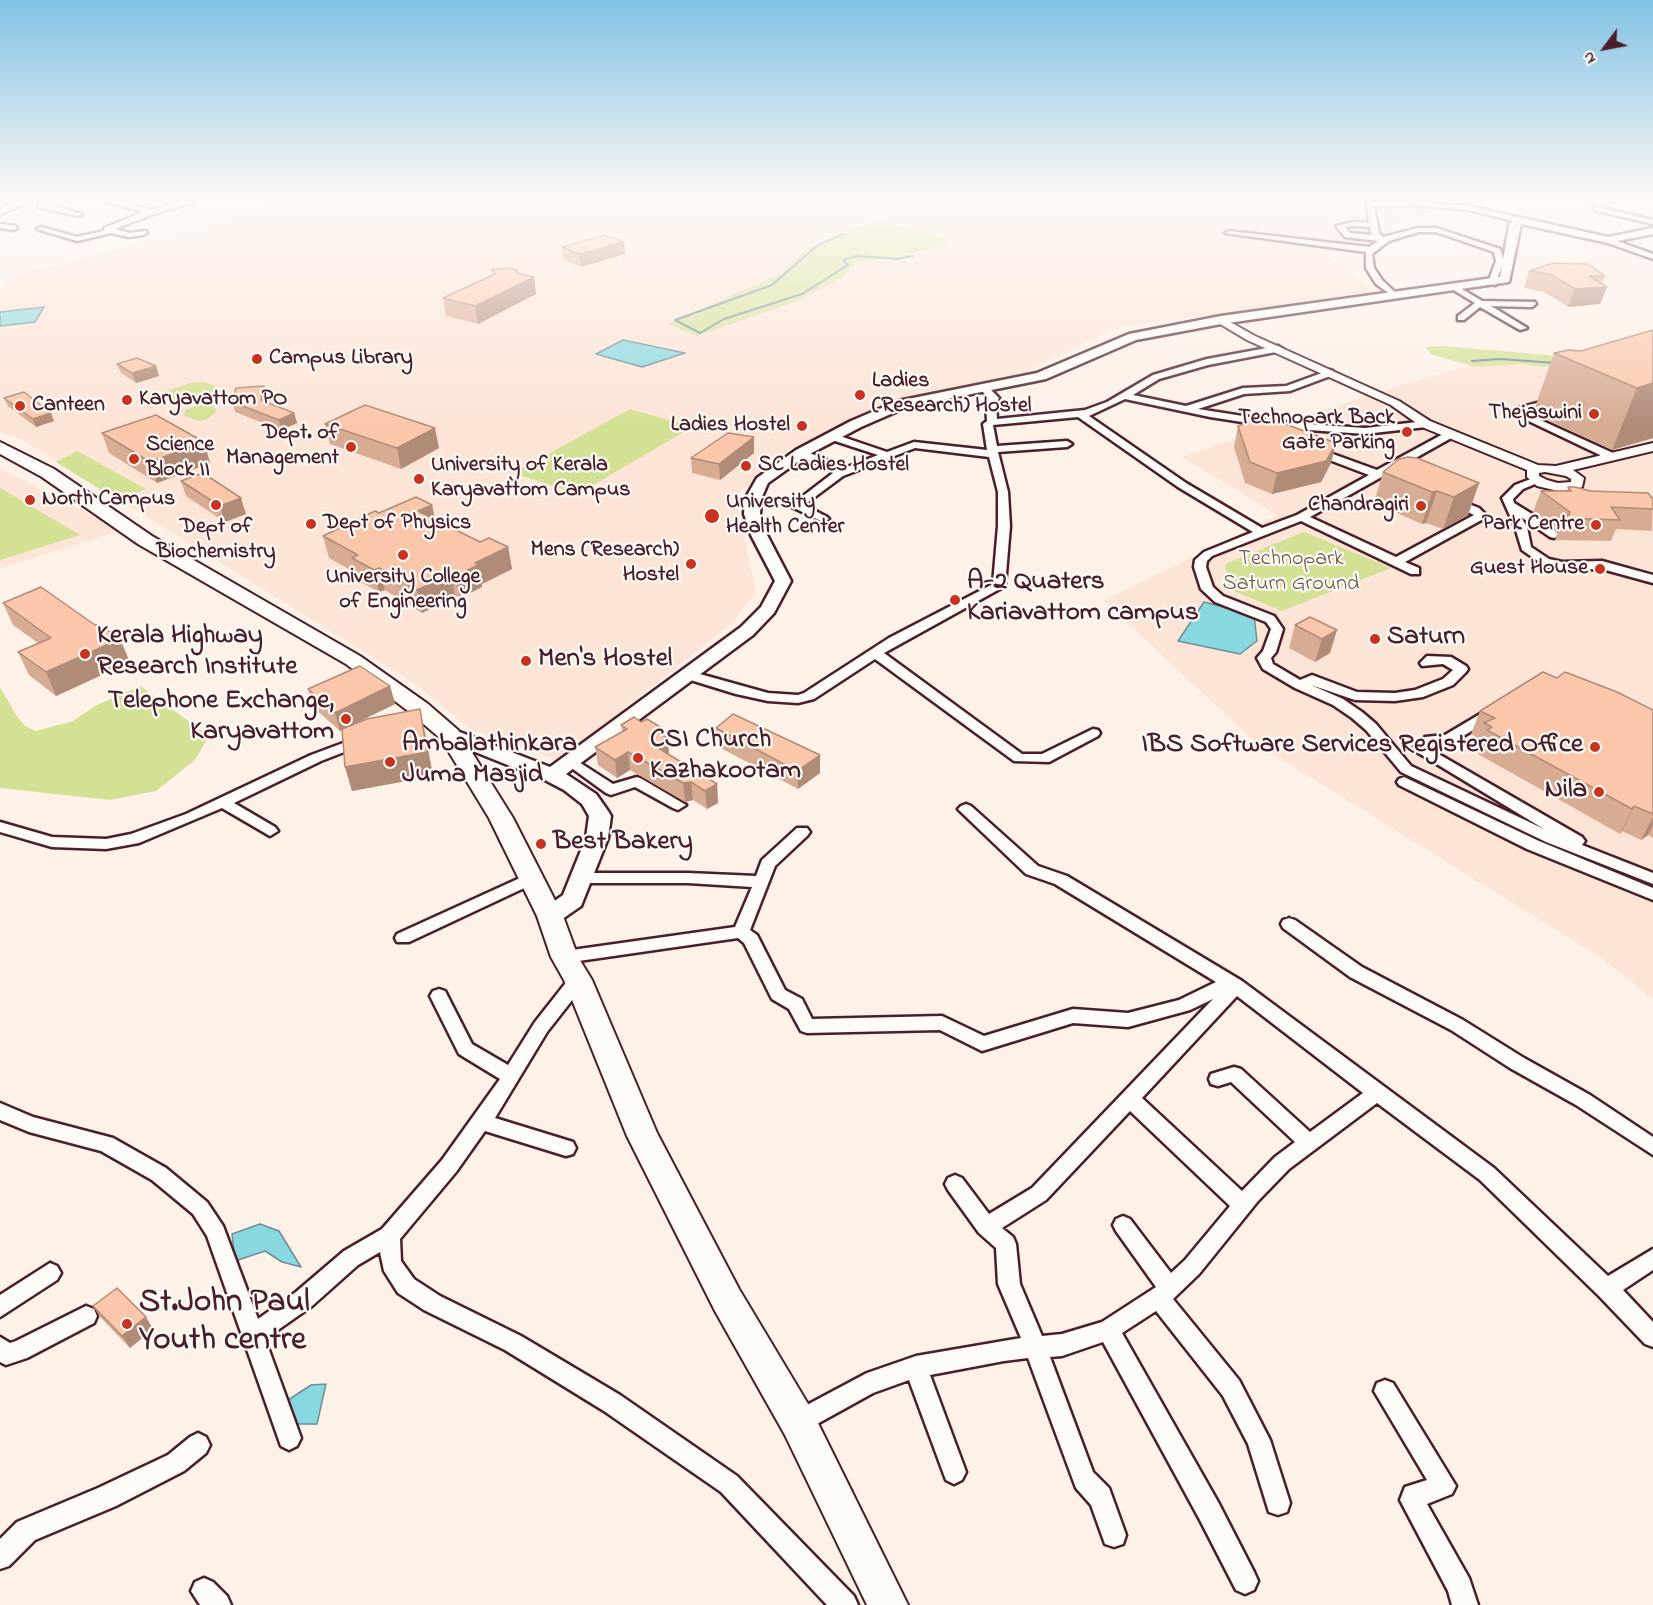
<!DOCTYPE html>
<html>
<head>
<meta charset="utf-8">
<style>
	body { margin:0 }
	#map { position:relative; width:1653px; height:1605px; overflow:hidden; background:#fdf1e8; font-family:"Indie Flower",sans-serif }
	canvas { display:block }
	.north { position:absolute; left:1575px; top:18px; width:60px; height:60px; -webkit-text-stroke:4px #fdfcf7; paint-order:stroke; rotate:238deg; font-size:16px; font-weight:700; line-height:24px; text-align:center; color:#4a1f2b }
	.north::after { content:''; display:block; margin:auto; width:21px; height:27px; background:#4a1f2b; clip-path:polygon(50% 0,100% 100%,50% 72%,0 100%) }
</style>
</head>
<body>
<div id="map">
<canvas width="1653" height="1605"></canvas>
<div class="north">N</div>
</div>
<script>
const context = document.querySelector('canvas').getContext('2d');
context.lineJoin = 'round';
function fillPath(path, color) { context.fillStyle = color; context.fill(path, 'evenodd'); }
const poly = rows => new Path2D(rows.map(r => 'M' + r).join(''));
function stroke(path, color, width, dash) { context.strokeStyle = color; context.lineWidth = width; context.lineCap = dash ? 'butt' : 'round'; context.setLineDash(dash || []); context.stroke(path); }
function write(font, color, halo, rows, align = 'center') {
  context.font = font + ' "Indie Flower",sans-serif'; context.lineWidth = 4.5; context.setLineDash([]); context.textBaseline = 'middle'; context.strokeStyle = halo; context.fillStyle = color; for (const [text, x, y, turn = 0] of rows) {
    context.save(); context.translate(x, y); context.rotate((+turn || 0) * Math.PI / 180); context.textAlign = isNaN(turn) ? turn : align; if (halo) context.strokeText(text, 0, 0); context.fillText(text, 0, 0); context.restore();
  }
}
const built = poly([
	[290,201,1407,201,1435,210,1324,253,1378,293,1118,327,1026,371,861,414,790,450,735,496,756,592,731,624,558,760,471,730,416,684,23,440,0,431,0,289,16,275,153,241],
	[1501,357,1653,368,1653,999,1603,959,1257,744,1104,601,1278,515,1182,457,1394,387],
	[0,469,122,530,0,568]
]);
const green = poly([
	[869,222,884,222,947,239,949,244,902,255,856,262,843,277,797,301,697,336,668,324,784,272,805,250],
	[1443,346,1560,356,1562,366,1543,367,1520,364,1475,367,1431,354,1425,347],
	[205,382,215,386,214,391,187,401,174,403,160,397,165,391,191,383],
	[207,402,216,409,215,413,209,418,201,421,184,416,185,410],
	[630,409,692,427,578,494,514,473],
	[77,451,146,489,117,500,56,462],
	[0,488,80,535,0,560],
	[1304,532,1391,568,1282,611,1229,589,1225,564],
	[140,686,209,736,195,760,156,791,110,800,0,788,0,687,18,718,25,726,36,731,73,721,95,706]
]);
const water = poly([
	[44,307,35,322,0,326,0,312,44,307],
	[623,340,685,353,642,367,596,354,623,340],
	[1204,602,1254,615,1257,641,1240,654,1178,641,1204,602],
	[260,1224,279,1231,301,1267,282,1262,265,1251,235,1261,232,1234,260,1224],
	[326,1384,317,1424,293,1424,288,1400,311,1385,326,1384]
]);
const stream = poly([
	[843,234,818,245,772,285,675,320,700,333,724,319,802,294,848,265,843,260,857,256,897,259,913,256],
	[1472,361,1500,359,1555,363]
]);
const minor = poly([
	[39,201,46,201,48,204,82,214,78,216,38,207,39,201],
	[105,201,115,201,150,210,184,201,195,201,153,214,115,229,129,233,146,231,147,233,143,235,129,237,111,233,77,241,37,229,41,227,77,237,104,231,104,228,143,212,105,201],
	[1402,201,1469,206,1521,218,1518,222,1469,210,1414,205,1374,206,1379,233,1383,237,1418,228,1436,228,1500,249,1504,261,1495,285,1488,283,1496,261,1494,252,1436,232,1418,232,1389,241,1372,254,1374,268,1382,280,1398,295,1394,297,1376,284,1366,268,1366,252,1225,233,1229,231,1369,247,1378,241,1345,237,1336,226,1354,222,1369,223,1367,202,1402,201],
	[1354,226,1370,227,1372,235,1350,233,1345,227,1354,226],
	[1594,206,1653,220,1653,224,1594,210,1594,206],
	[0,224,16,226,17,228,13,230,0,228,0,224],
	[1608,238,1653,254,1653,259,1605,242,1604,240,1608,238],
	[1455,285,1482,301,1535,302,1536,304,1532,307,1491,306,1527,328,1520,330,1480,307,1464,320,1458,320,1458,316,1475,303,1452,289,1451,287,1455,285],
	[1278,346,1283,349,1281,351,1208,365,1159,379,1133,395,1186,406,1243,388,1286,386,1330,370,1333,371,1333,375,1290,391,1244,394,1198,409,1281,422,1365,428,1426,421,1431,424,1426,427,1365,434,1281,428,1210,417,1125,399,1089,416,1186,483,1262,528,1297,515,1369,475,1311,453,1311,449,1319,449,1377,470,1445,433,1453,433,1453,437,1310,517,1396,557,1474,515,1448,503,1448,499,1456,499,1479,508,1485,514,1485,518,1405,562,1419,568,1419,574,1411,574,1301,521,1212,556,1207,561,1206,567,1213,587,1223,596,1274,616,1283,629,1276,652,1271,658,1273,664,1300,680,1312,675,1357,692,1395,693,1415,690,1443,679,1453,670,1443,664,1422,666,1420,663,1427,656,1451,657,1466,666,1468,669,1466,672,1453,685,1423,697,1395,701,1355,700,1311,685,1343,699,1362,712,1376,724,1411,766,1544,829,1412,749,1425,737,1445,735,1487,710,1497,710,1499,713,1497,716,1453,742,1434,744,1428,748,1582,837,1585,841,1582,845,1653,873,1653,884,1546,842,1401,772,1366,730,1352,718,1333,705,1295,688,1263,669,1257,658,1263,651,1271,629,1266,622,1215,602,1201,589,1194,567,1195,560,1204,552,1253,532,1178,487,1078,417,993,425,997,446,1067,441,1072,444,1067,447,998,452,1008,492,1010,526,1005,586,884,653,1022,754,1042,754,1093,729,1098,730,1100,733,1098,736,1049,762,1014,761,875,659,814,699,798,703,768,701,736,694,684,678,682,675,689,671,768,693,798,695,804,693,889,638,993,584,998,526,998,492,989,457,915,448,843,476,804,505,827,517,829,519,823,522,790,506,833,473,831,469,797,455,797,451,805,451,839,465,842,469,878,455,829,439,829,435,837,435,887,452,914,442,987,450,983,424,987,421,986,404,989,398,979,388,981,386,987,386,999,398,996,404,997,419,1085,410,1107,402,1153,375,1207,359,1278,346],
	[1555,398,1558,399,1558,403,1525,413,1613,453,1613,457,1600,459,1600,455,1514,414,1519,408,1555,398],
	[1536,477,1541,480,1540,482,1523,489,1513,499,1514,503,1545,522,1560,535,1554,538,1550,537,1521,517,1527,527,1531,547,1549,559,1562,562,1602,561,1653,575,1653,583,1602,569,1562,570,1545,566,1522,550,1515,527,1502,498,1515,485,1536,477],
	[362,736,369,740,367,743,321,761,234,803,275,827,278,831,270,836,222,808,139,843,106,849,52,847,0,832,0,822,52,837,106,839,131,834,186,814,311,755,362,736],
	[571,757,613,784,637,777,642,779,686,805,678,810,673,808,635,787,611,795,606,793,566,764,564,761,566,758,571,757],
	[1404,777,1539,841,1653,888,1653,900,1527,849,1399,785,1397,782,1399,779,1404,777],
	[966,804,971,806,1038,866,1067,876,1242,981,1494,1168,1608,1276,1653,1249,1653,1270,1623,1290,1653,1322,1653,1347,1645,1344,1599,1296,1480,1180,1377,1103,1289,1169,1258,1201,1199,1274,1173,1299,1239,1380,1270,1440,1290,1503,1287,1512,1278,1515,1269,1512,1248,1444,1223,1396,1156,1311,1122,1333,1218,1502,1254,1572,1258,1581,1254,1590,1245,1594,1236,1590,1200,1520,1103,1342,1062,1356,1050,1357,1093,1472,1109,1488,1126,1535,1123,1544,1114,1547,1105,1544,1091,1505,1076,1488,1028,1358,1004,1361,930,1375,966,1472,962,1480,954,1484,946,1480,909,1380,873,1393,806,1430,798,1433,790,1430,786,1422,790,1414,867,1373,916,1356,1021,1338,998,1284,996,1248,979,1233,948,1190,945,1184,948,1178,955,1175,962,1178,989,1214,1032,1188,1213,999,1190,1010,1128,1027,1073,1023,982,1051,940,1030,807,1033,801,1031,789,1009,772,999,744,943,738,938,565,963,559,961,556,957,559,953,565,951,735,927,752,887,688,883,581,883,575,882,573,878,575,874,581,873,688,873,756,876,762,860,797,828,807,828,810,832,807,836,775,866,750,930,757,935,785,990,802,999,812,1019,942,1016,984,1036,1073,1009,1128,1013,1179,1000,1216,982,1055,884,1026,874,961,812,958,809,961,806,966,804],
	[1237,996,1363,1093,1310,1132,1241,1069,1234,1067,1211,1074,1209,1079,1211,1084,1218,1086,1231,1082,1295,1142,1275,1157,1242,1191,1142,1098,1237,996],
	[1130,1111,1230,1206,1185,1260,1171,1273,1130,1219,1123,1216,1116,1219,1113,1225,1116,1231,1156,1287,1102,1322,1062,1334,1042,1336,1020,1284,1016,1244,1013,1237,1002,1228,1046,1200,1130,1111],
	[531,873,537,874,539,878,537,882,409,942,397,942,395,938,397,934,531,873],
	[1289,918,1295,920,1362,967,1463,1020,1524,1058,1590,1095,1653,1137,1653,1155,1576,1105,1510,1068,1451,1030,1350,977,1283,928,1281,924,1283,920,1289,918],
	[578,974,584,975,587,980,584,985,547,1032,495,1118,573,1142,576,1148,573,1154,566,1156,485,1131,456,1172,400,1239,401,1261,414,1279,440,1296,521,1336,620,1395,737,1476,854,1596,858,1605,827,1605,721,1492,604,1411,505,1350,424,1310,398,1293,384,1271,380,1252,358,1265,312,1306,265,1339,301,1438,297,1446,289,1450,281,1446,207,1236,193,1214,152,1180,101,1151,29,1132,0,1120,0,1103,33,1117,113,1138,166,1168,207,1202,223,1226,258,1319,296,1292,344,1251,382,1229,442,1160,500,1079,459,1054,430,996,433,991,439,989,445,991,472,1044,508,1065,535,1022,572,975,578,974],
	[50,1263,57,1266,61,1273,57,1280,0,1317,0,1295,50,1263],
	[86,1306,94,1309,97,1316,94,1323,27,1358,6,1365,0,1362,0,1337,10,1343,16,1341,86,1306],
	[1385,1380,1393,1383,1456,1486,1452,1494,1427,1504,1469,1578,1478,1605,1452,1605,1448,1591,1400,1500,1405,1487,1427,1480,1374,1391,1377,1383,1385,1380],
	[198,1433,206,1437,210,1445,206,1453,184,1471,116,1506,35,1540,9,1566,0,1569,0,1539,17,1522,98,1488,168,1455,190,1437,198,1433],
	[204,1578,213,1582,227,1596,231,1605,200,1605,191,1591,195,1582,204,1578]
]);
const tertiary = poly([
	[1221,317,1255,336,1399,401,1430,421,1538,465,1556,466,1653,443,1653,451,1573,470,1584,478,1582,487,1576,490,1558,491,1537,486,1527,477,1527,470,1422,427,1391,405,1247,340,1217,322,1216,320,1221,317],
	[1545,472,1566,476,1571,479,1571,482,1558,483,1547,480,1539,476,1539,473,1545,472]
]);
const secondary = poly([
	[1518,217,1608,237,1653,228,1653,234,1608,243,1521,224,1509,282,1221,324,1136,340,1046,379,907,407,861,427,806,456,768,483,761,499,760,514,767,535,791,581,774,613,753,635,566,774,596,794,608,811,611,816,608,838,581,906,558,922,550,924,542,922,538,916,542,910,563,895,586,838,589,816,582,804,564,790,545,780,443,739,440,735,443,731,457,731,550,767,741,627,761,607,775,581,751,535,744,514,745,499,757,478,796,450,851,421,898,401,1037,373,1129,334,1221,316,1500,277,1509,226,1514,218,1518,217]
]);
const primary = poly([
	[16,201,31,201,0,215,0,208,16,201],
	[0,442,54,469,152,536,360,656,428,704,458,730,513,818,563,916,578,957,592,980,657,1133,739,1289,811,1409,908,1605,867,1605,785,1435,715,1311,627,1136,564,980,551,957,537,916,489,818,441,739,412,714,346,664,138,544,42,477,0,454,0,442]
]);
const wall = poly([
	[624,242,625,254,581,267,563,260,562,247],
	[492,270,517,270,517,273,534,277,536,294,478,324,446,316,443,298,493,275],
	[1529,271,1605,276,1602,284,1607,287,1600,304,1568,307,1544,292,1524,288],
	[1653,330,1653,438,1612,450,1533,413,1554,353,1581,351],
	[117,364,156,366,159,376,136,383,121,373],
	[264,386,267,396,265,402,294,413,297,423,281,430,235,412,232,402],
	[4,398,54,421,36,427,8,406],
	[325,424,439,448,401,469,330,444],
	[1238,426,1336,443,1331,463,1321,482,1272,494,1245,483,1234,447],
	[102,433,204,442,210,463,157,483,109,453],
	[754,437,754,453,720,480,692,473,691,458],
	[1383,472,1479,483,1468,515,1443,529,1426,523,1422,524,1374,503],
	[181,481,246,514,225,522,186,496],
	[1568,487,1653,499,1652,531,1616,529,1611,541,1555,540,1558,531,1533,512,1541,491,1567,491],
	[432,505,435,519,480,542,508,547,512,569,482,584,482,587,460,598,455,596,422,613,385,590,379,592,357,580,356,573,329,558,323,536,379,513],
	[3,603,130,662,56,696,29,675,18,652,38,643,13,625],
	[1310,617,1330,653,1315,662,1289,648,1295,625],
	[1557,678,1653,710,1653,838,1648,835,1641,840,1622,831,1620,834,1478,754,1480,750,1475,747,1478,738,1471,734,1480,711],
	[390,686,395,704,351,725,425,733,433,776,352,791,345,767,342,730,340,731,313,707,308,689],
	[621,725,662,735,668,738,669,755,717,784,718,803,707,809,693,800,685,802,630,770,617,778,598,765,595,747,622,732],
	[716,728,820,773,798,789,717,746],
	[93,1306,153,1329,130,1348,101,1318]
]);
const shadedWall = poly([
	[624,242,625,254,581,267,579,254],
	[517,270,519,284,534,277,536,294,478,324,475,306,516,273],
	[1607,287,1600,304,1568,307,1575,289],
	[156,366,159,376,136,383,132,373],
	[1653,383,1653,438,1612,450,1637,388],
	[264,386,267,396,263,410,261,400],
	[51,413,54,421,36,427,33,419],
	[294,413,297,423,281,430,279,420],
	[435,428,439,448,401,469,397,448],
	[754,437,754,453,720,480,719,464],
	[204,442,210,463,157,483,150,462],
	[1336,443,1331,463,1321,482,1272,494,1277,473],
	[1479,483,1468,515,1443,529,1454,497],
	[1437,491,1426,523,1422,524,1432,492],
	[241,498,246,514,225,522,220,506],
	[432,505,436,526,418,511],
	[508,547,512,569,482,584,482,587,460,598,455,576,475,563],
	[379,568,385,590,379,592,374,570],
	[451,574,455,596,422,613,417,590],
	[1337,630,1330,653,1315,662,1322,639],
	[120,639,130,662,56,696,46,672],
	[390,686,395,704,340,731,335,713],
	[420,709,425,733,433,776,352,791,345,767],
	[662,728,663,741,668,738,669,756,656,764,654,731],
	[628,752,630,770,617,778,615,760],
	[820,755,820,773,798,789,797,771],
	[691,782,693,800,685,802,683,783],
	[717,784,718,803,707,809,705,791],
	[1634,806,1622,831,1620,834,1632,809],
	[1653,817,1653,825,1648,835,1641,840],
	[146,1317,153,1329,130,1348,122,1336]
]);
const building = poly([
	[605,235,624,242,579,254,562,247,605,235],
	[1553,263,1588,264,1605,276,1589,276,1607,287,1575,289,1550,274,1529,271,1553,263],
	[509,268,517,270,516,273,534,277,475,306,443,298,495,274,492,270,509,268],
	[1653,330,1653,383,1637,388,1554,353,1569,350,1581,351,1653,330],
	[137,358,156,366,132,373,117,364,137,358],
	[264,386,261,400,294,413,279,420,232,402,236,388,264,386],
	[24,392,51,413,33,419,4,398,24,392],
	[365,405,435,428,397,448,325,424,365,405],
	[156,415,204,442,150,462,102,433,156,415],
	[1252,420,1275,420,1336,443,1326,461,1277,473,1250,462,1238,426,1252,420],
	[728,433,754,437,719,464,691,458,728,433],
	[1408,457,1417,458,1479,483,1454,497,1437,491,1432,492,1383,472,1399,459,1408,457],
	[203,473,241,498,220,506,181,481,203,473],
	[1568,487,1575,487,1590,491,1648,493,1653,499,1653,509,1611,507,1620,520,1563,518,1569,515,1570,512,1541,491,1571,491,1568,487],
	[416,497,432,505,418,511,480,542,489,538,508,547,475,563,478,565,455,576,451,574,417,590,379,568,374,570,352,558,358,555,323,536,375,511,379,513,416,497],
	[41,587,95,625,100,625,120,639,46,672,18,652,51,638,3,603,41,587],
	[1310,617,1337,630,1322,639,1295,625,1310,617],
	[360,666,390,686,335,713,308,689,360,666],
	[1543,672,1557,678,1565,672,1617,692,1653,710,1653,814,1634,806,1632,809,1487,730,1492,727,1484,723,1495,718,1480,711,1543,672],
	[420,709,427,752,345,767,342,729,367,719,420,709],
	[733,714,820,755,797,771,716,728,733,714],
	[634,717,641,722,647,719,662,728,654,731,668,738,655,746,717,784,705,791,691,782,683,783,628,752,615,760,595,747,627,729,621,725,634,717],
	[117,1288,146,1317,122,1336,93,1306,117,1288]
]);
const markers = [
	[257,359,6,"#c8321e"],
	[860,395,6,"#c8321e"],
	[127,400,6,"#c8321e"],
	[20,406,6,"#c8321e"],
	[1594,414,6,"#c8321e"],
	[802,426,6,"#c8321e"],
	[1407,432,6,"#c8321e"],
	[351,447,6,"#c8321e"],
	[134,459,6,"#c8321e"],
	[746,466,6,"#c8321e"],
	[419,479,6,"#c8321e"],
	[30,500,6,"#c8321e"],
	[216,505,6,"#c8321e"],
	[1421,506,6,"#c8321e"],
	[712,516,8,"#c8321e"],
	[311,524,6,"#c8321e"],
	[1596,525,6,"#c8321e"],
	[403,555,6,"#c8321e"],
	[691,564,6,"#c8321e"],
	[1600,569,6,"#c8321e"],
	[955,600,6,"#c8321e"],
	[1375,639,6,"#c8321e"],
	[85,654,6,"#c8321e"],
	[526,661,6,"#c8321e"],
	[346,719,6,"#c8321e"],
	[1595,747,6,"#c8321e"],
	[638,758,6,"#c8321e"],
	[390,762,6,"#c8321e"],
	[1599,792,6,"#c8321e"],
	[541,844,6,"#c8321e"],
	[127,1324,6,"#c8321e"]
];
const farPoinames = [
	["Campus Library",269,359],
	["Ladies",872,382],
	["(Research) Hostel",872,407],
	["Karyavattom PO",139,400],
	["Canteen",32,406],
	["Thejaswini",1582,414,"right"],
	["Technopark Back",1395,419,"right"],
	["Gate Parking",1395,444,"right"],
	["Ladies Hostel",790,426,"right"],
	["Dept. of",339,434,"right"],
	["Management",339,459,"right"],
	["Science",146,446],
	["Block II",146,471],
	["University of Kerala",431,466],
	["Karyavattom Campus",431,491],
	["SC Ladies Hostel",758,466],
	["North Campus",42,500],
	["University",726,503],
	["Health Center",726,528],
	["Chandragiri",1409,506,"right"],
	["Dept of Physics",323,524],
	["Park Centre",1584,525,"right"],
	["Dept of",216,528,"center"],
	["Biochemistry",216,553,"center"],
	["Mens (Research)",679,551,"right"],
	["Hostel",679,576,"right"],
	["Guest House",1588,569,"right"],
	["University College",403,578,"center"],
	["of Engineering",403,603,"center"]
];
const farParknames = [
	["Technopark",1291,560],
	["Saturn Ground",1291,585]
];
const poiNames = [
	["A-2 Quaters",967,584],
	["Kariavattom campus",967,615],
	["Kerala Highway",97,638],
	["Research Institute",97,669],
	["Saturn",1387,639],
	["Men's Hostel",538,661],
	["Telephone Exchange,",334,703,"right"],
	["Karyavattom",334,734,"right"],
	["CSI Church",650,742],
	["Kazhakootam",650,773],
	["Ambalathinkara",402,746],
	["Juma Masjid",402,777],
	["IBS Software Services Registered Office",1583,747,"right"],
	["Nila",1587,792,"right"],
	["Best Bakery",553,844]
];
const nearPoinames = [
	["St.John Paul",139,1305],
	["Youth centre",139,1343]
];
fillPath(built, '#fce4d6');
fillPath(green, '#d3e194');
fillPath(water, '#87d8df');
stroke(water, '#6f8e97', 1.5);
stroke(stream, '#6f8e97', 2);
stroke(minor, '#4a1f2b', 5);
stroke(tertiary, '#4a1f2b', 4);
stroke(secondary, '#4a1f2b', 5);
stroke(primary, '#4a1f2b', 4);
fillPath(minor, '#fdfcf7');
fillPath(tertiary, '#fdfcf7');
fillPath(secondary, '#fdfcf7');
fillPath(primary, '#fdfcf7');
fillPath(wall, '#d8ab93');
fillPath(shadedWall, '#b08b78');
fillPath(building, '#fbc7ab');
stroke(building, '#b08b78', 1.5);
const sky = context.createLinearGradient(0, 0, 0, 425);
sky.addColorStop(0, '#81c2e4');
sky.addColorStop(0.47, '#fef9f5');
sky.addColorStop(1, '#fef9f500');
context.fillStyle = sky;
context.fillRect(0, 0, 1653, 425);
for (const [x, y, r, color] of markers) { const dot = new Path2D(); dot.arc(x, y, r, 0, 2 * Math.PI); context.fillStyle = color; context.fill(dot); stroke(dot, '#fdfcf7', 2); }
write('bold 22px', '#4a1f2b', '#fdfcf7', farPoinames, 'left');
write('22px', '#6c5045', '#fdfcf7', farParknames);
write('bold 27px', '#4a1f2b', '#fdfcf7', poiNames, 'left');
write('bold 33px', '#4a1f2b', '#fdfcf7', nearPoinames, 'left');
</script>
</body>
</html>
